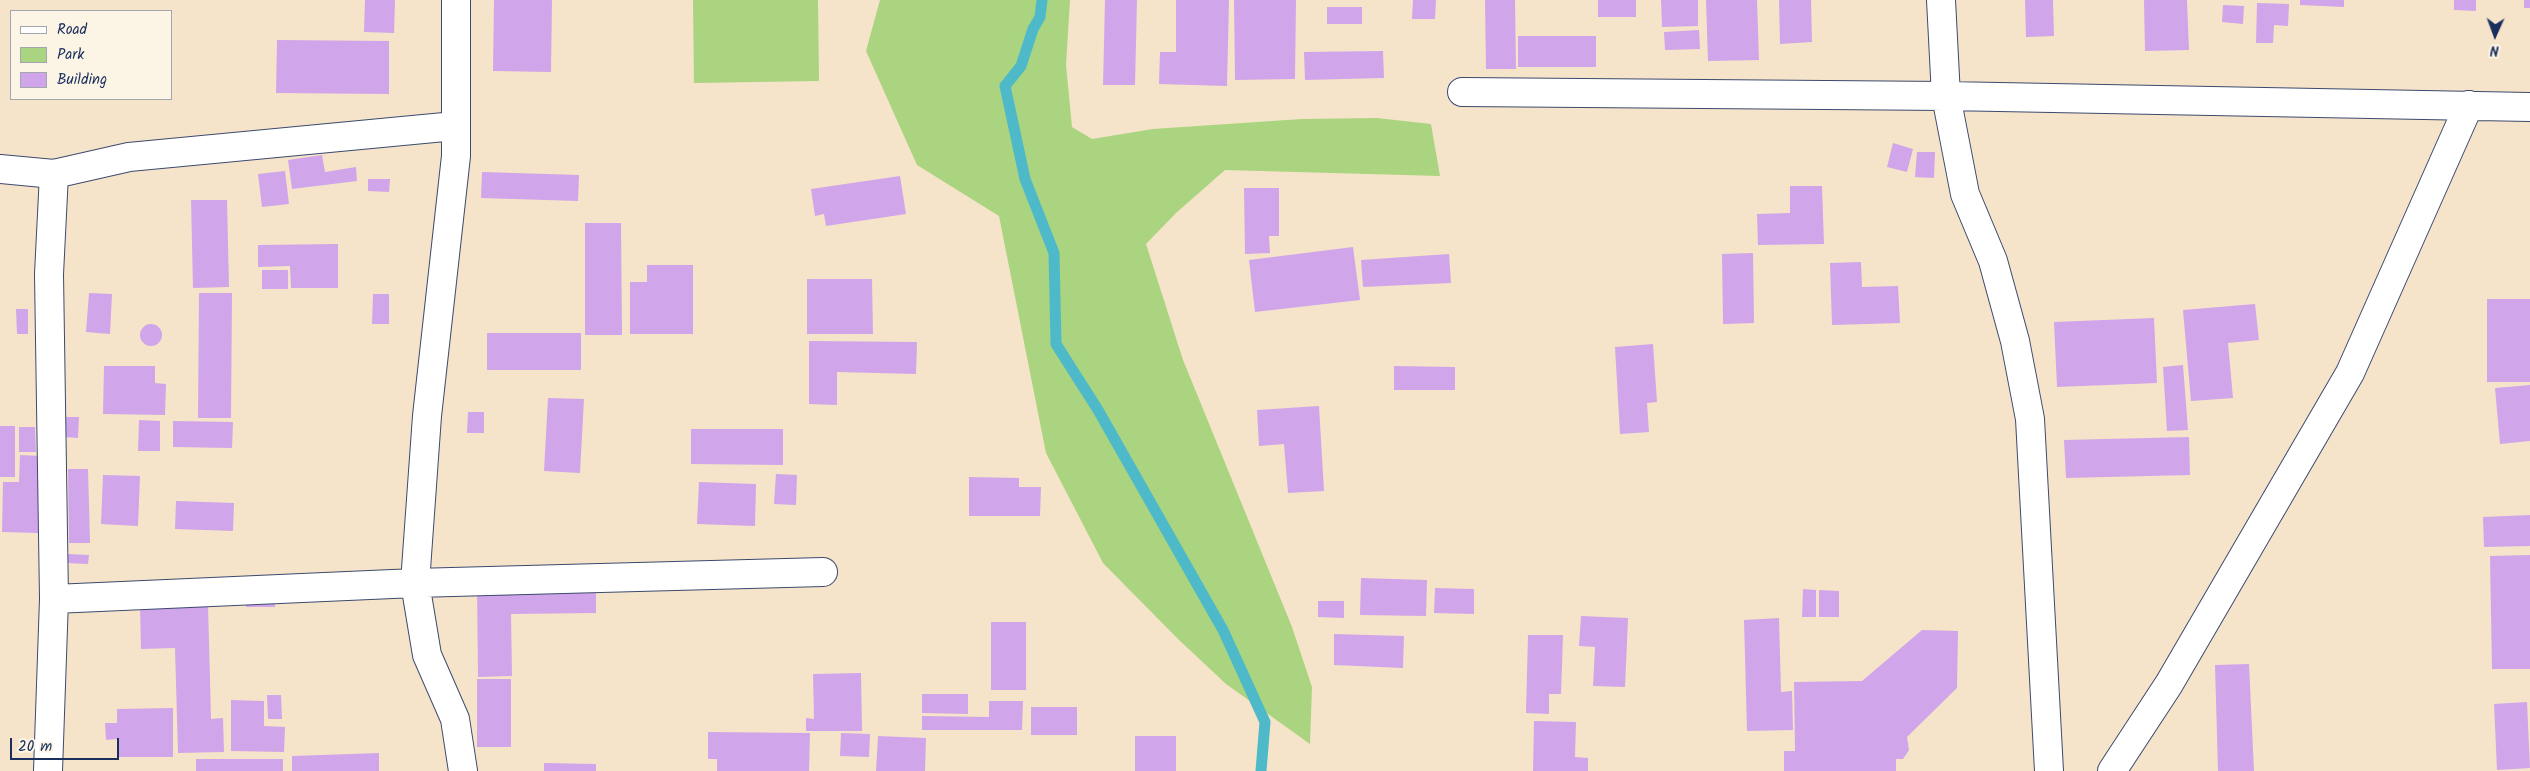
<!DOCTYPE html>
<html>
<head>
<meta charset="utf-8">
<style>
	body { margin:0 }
	#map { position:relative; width:2530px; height:771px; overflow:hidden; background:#f5e4c9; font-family:Kalam,sans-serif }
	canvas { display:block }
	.legend { position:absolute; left:10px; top:10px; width:162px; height:90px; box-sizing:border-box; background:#fcf5e5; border:1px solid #a2a6af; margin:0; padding:6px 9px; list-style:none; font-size:15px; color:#1b2f5e }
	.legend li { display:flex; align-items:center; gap:10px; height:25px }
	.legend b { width:25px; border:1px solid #a2a6af }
	.north { position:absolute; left:2470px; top:10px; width:50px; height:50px; -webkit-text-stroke:4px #fcf5e5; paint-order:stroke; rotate:182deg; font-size:14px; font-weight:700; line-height:20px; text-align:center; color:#1b2f5e }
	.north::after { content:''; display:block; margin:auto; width:18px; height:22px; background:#1b2f5e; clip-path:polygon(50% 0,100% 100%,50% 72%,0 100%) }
	.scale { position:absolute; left:10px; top:738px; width:109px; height:22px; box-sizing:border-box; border:2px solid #1b2f5e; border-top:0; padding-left:6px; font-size:15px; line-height:18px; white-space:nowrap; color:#1b2f5e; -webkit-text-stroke:4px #fcf5e5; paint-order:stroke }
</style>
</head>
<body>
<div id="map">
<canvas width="2530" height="771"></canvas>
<ul class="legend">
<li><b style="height:6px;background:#fff"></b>Road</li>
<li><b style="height:14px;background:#aad47f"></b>Park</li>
<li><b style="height:14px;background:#d1a5ea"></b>Building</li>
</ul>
<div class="north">N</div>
<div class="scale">20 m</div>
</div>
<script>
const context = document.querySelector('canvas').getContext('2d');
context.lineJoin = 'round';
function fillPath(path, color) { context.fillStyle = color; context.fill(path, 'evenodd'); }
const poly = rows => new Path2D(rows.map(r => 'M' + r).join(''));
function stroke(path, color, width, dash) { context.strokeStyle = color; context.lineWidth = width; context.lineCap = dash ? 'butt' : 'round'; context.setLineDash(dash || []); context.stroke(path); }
const green = poly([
	[693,0,818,0,819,81,694,83],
	[880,0,1070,0,1066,65,1072,127,1092,139,1153,129,1302,119,1377,118,1431,124,1440,176,1225,170,1176,213,1146,244,1183,360,1292,627,1312,687,1310,744,1226,684,1177,638,1103,563,1046,453,999,216,917,165,866,51]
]);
const stream = poly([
	[1042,0,1040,17,1033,29,1021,66,1005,86,1025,179,1054,253,1056,344,1098,410,1223,630,1265,722,1261,771]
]);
const building = poly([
	[365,0,395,0,394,33,364,32],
	[494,0,552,0,551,72,493,71],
	[1105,0,1137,0,1135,85,1103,85],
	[1176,0,1229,0,1227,86,1159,84,1160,52,1176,52],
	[1234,0,1296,0,1295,79,1235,80],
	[1413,0,1436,0,1435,19,1412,19],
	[1485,0,1515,0,1516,69,1486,69],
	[1598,0,1636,0,1636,17,1598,17],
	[1661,0,1698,0,1698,26,1662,27],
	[1706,0,1757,0,1759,60,1708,61],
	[1779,0,1811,0,1812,42,1780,44],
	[2025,0,2053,0,2054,36,2026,37],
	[2144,0,2187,0,2189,50,2145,51],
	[2300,0,2344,0,2344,7,2300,5],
	[2454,0,2476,0,2476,11,2454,10],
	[2524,0,2530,0,2530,8,2524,8],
	[2257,3,2289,4,2288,26,2274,25,2273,43,2256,43],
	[2223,5,2244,6,2243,24,2222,22],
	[1327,7,1362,7,1362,24,1327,24],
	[1699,30,1700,49,1665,50,1664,32],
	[1518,36,1596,36,1596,67,1518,67],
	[277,40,389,41,389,94,276,93],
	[1383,51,1384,78,1305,80,1304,52],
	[1893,143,1913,149,1907,172,1887,167],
	[1917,152,1935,152,1934,178,1915,177],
	[322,155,325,172,356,167,357,181,292,189,288,160],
	[285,171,289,204,262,207,258,174],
	[482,172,579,175,578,201,481,198],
	[900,176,906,214,826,226,824,214,815,216,811,189],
	[368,179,390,179,389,192,368,191],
	[1790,186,1822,186,1824,244,1758,245,1757,214,1790,213],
	[1244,188,1279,188,1279,236,1269,236,1270,253,1245,254],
	[191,200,227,200,229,287,193,288],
	[585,223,621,223,622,335,585,335],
	[338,244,338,288,291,288,290,266,258,267,258,245],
	[1353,247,1360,300,1255,312,1249,260],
	[1753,253,1754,323,1723,324,1722,254],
	[1449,254,1451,283,1363,287,1361,260],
	[1861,262,1862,287,1898,286,1900,323,1832,325,1830,263],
	[647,265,693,265,693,334,630,334,630,282,647,282],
	[262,270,288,270,288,289,262,289],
	[807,279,872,279,873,334,807,334],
	[89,293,112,294,110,334,86,332],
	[199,293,232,293,231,418,198,418],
	[373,294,389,294,389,324,372,324],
	[2487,299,2530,299,2530,382,2487,382],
	[2255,304,2259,340,2228,343,2233,398,2191,401,2183,310],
	[16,309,28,309,28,334,17,334],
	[2154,318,2157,383,2057,387,2054,322],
	'140 335a11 11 0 1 1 22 0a11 11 0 1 1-22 0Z',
	[487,333,581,333,581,370,487,370],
	[809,341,917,342,916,374,837,372,837,405,809,404],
	[1653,344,1657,402,1647,403,1649,432,1620,434,1615,347],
	[2183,365,2188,430,2167,431,2163,367],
	[104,366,155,366,155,383,166,384,165,415,103,414],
	[1394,366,1455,367,1455,390,1394,390],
	[2530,385,2530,441,2500,444,2495,388],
	[548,398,584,399,580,473,544,471],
	[1319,406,1324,491,1288,493,1284,444,1259,446,1257,410],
	[468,412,484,412,484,433,467,433],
	[65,417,79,417,78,438,64,437],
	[139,420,160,421,160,451,138,451],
	[173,421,233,422,232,448,173,447],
	[0,426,15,426,15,477,0,477],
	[19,427,35,427,36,452,19,452],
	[691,429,783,429,783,465,691,464],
	[2189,437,2190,475,2066,478,2064,440],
	[20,455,40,456,38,533,2,532,3,482,19,482],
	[68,469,88,469,90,543,69,543],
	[776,474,797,475,796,505,774,504],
	[103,475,140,476,138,526,101,524],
	[969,477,1019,478,1019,487,1041,487,1040,516,969,516],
	[699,482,756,484,755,526,697,524],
	[176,501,234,503,233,531,175,529],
	[2530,515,2530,546,2484,547,2483,517],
	[67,554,89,555,88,564,66,563],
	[2530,555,2530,669,2492,669,2490,556],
	[1361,578,1427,580,1426,616,1360,615],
	[596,582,596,613,511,614,512,676,478,677,477,584],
	[1435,588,1474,589,1474,614,1434,613],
	[1803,589,1816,590,1816,617,1802,617],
	[1819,590,1839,591,1839,617,1819,617],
	[246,597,275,597,275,607,246,607],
	[1318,601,1344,601,1344,618,1318,617],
	[208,604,211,719,223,718,224,752,178,753,175,648,141,649,140,606],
	[1581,616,1628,618,1625,687,1593,686,1595,647,1579,646],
	[1779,618,1781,692,1792,691,1793,730,1747,731,1744,620],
	[991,622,1026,622,1026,690,991,690],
	[1922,630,1958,631,1957,688,1907,737,1909,750,1903,759,1896,759,1896,771,1784,771,1784,751,1795,751,1794,682,1862,681],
	[1334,634,1404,636,1403,668,1334,665],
	[1528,635,1563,635,1561,694,1549,694,1549,714,1526,713],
	[2249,664,2254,771,2218,771,2215,665],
	[861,673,862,731,806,731,806,718,814,719,813,674],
	[477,679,511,679,511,747,477,747],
	[922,694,968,694,968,714,922,713],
	[267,695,281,695,282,719,268,719],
	[231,700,264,701,264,726,285,727,284,752,231,751],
	[989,701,1023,701,1022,730,922,730,922,716,989,717],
	[2527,702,2530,768,2497,770,2494,704],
	[1031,707,1077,707,1077,735,1031,735],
	[173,708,173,757,117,757,117,739,106,740,105,723,117,723,117,709],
	[1534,721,1576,722,1575,757,1588,758,1588,771,1533,771],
	[708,732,810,733,809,771,717,771,717,759,708,759],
	[841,733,870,734,869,757,840,756],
	[878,736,926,738,925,771,876,771],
	[1135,736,1176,736,1176,771,1135,771],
	[379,753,379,771,292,771,292,756],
	[196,759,283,759,283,771,196,771],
	[544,763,596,764,596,771,544,771]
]);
const minor = poly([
	[456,0,456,156,427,416,415,583,427,655,455,719,463,771],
	[1941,0,1946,96,1965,194,1993,261,2015,341,2030,419,2049,771],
	[1462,92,1946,96,2530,107],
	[0,169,54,174,129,157,455,126],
	[54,599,415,583,823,572],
	[48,771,54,599,49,274,54,174],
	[2112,771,2169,684,2350,373,2469,105]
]);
fillPath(green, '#aad47f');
stroke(stream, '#4ebac9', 11);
fillPath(building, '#d1a5ea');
stroke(minor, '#3c4a6e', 30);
stroke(minor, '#fff', 28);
</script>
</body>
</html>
